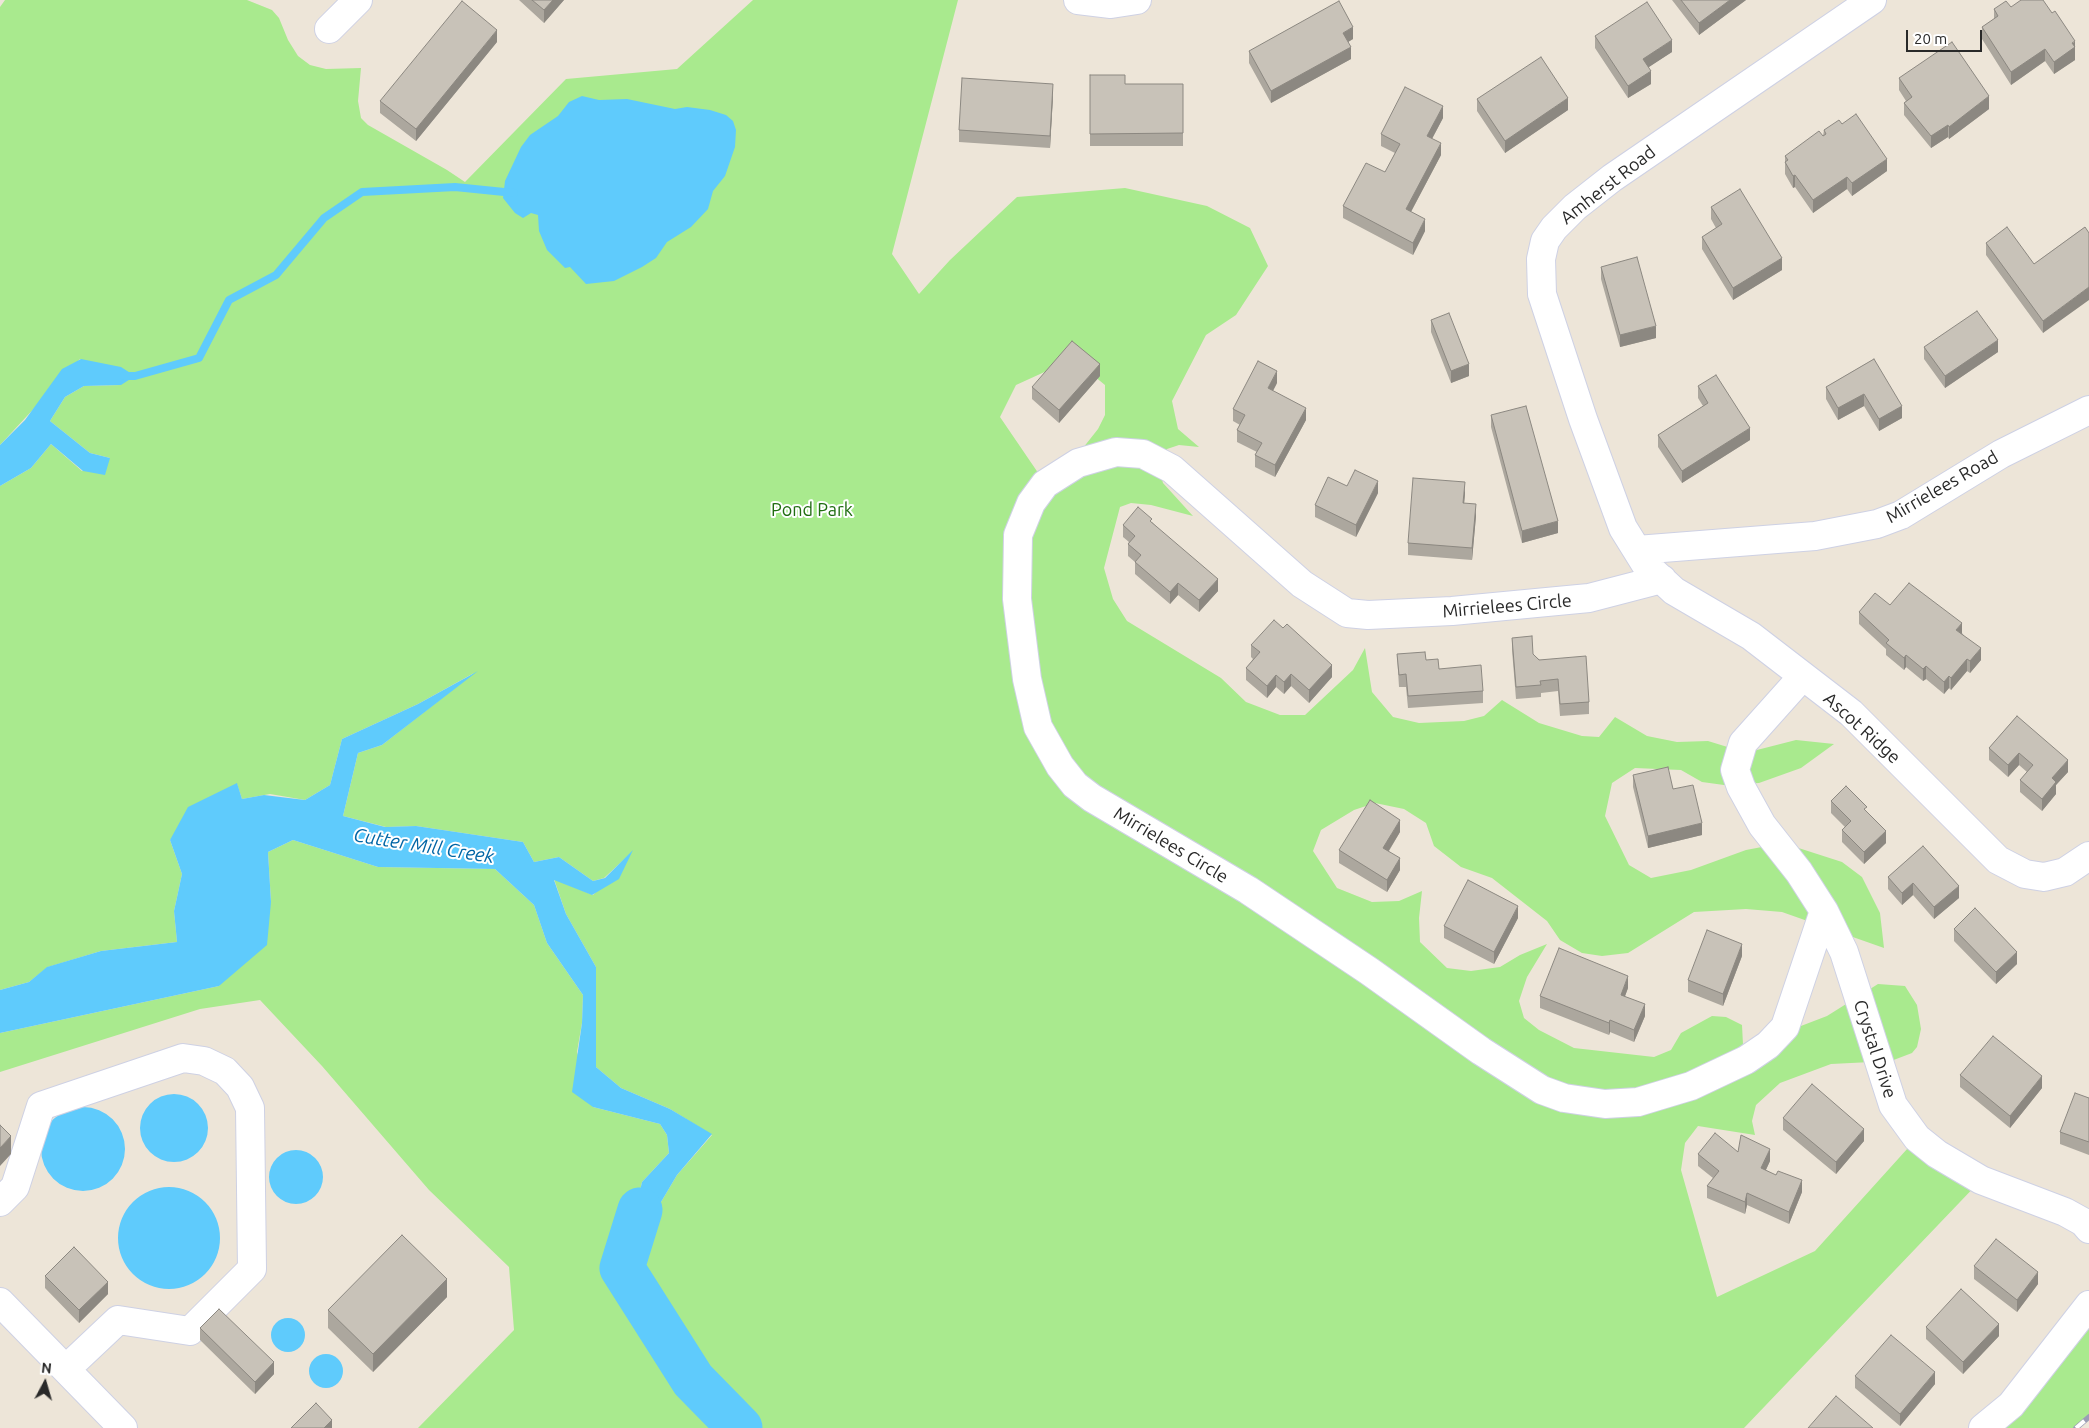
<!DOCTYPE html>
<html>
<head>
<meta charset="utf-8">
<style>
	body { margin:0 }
	#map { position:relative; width:2089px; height:1428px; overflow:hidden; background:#ede5d8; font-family:Ubuntu,sans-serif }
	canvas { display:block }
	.north { position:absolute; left:20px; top:1358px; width:50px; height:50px; -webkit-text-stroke:4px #fff; paint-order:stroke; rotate:6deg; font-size:14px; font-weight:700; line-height:20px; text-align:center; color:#292929 }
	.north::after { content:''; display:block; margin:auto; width:18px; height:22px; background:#292929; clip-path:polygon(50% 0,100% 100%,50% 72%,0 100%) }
	.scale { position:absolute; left:1906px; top:30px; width:76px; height:22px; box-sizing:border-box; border:2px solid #292929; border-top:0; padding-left:6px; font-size:15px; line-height:18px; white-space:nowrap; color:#292929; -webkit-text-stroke:4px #fff; paint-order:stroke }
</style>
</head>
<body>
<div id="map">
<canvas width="2089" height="1428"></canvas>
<div class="north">N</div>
<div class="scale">20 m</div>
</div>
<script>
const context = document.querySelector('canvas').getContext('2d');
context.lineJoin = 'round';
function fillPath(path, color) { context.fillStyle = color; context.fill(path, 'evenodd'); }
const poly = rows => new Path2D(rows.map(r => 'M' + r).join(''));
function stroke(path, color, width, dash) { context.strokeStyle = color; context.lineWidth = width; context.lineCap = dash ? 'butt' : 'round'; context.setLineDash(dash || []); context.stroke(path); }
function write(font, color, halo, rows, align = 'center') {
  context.font = font + ' Ubuntu,sans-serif'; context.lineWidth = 4; context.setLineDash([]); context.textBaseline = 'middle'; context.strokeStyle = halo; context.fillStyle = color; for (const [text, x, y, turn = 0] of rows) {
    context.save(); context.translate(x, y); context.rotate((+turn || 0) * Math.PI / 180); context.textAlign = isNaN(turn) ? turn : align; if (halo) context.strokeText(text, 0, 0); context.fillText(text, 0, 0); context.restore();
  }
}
const green = poly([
	[5,0,247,0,272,10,279,18,288,40,298,56,310,65,326,69,361,68,358,101,361,118,368,125,447,170,465,182,566,79,677,69,753,0,958,0,892,254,919,294,950,260,1017,197,1125,188,1207,206,1250,228,1268,266,1236,315,1206,335,1172,401,1178,429,1199,447,1179,445,1167,449,1160,461,1159,469,1163,483,1193,516,1151,505,1131,503,1120,507,1104,568,1113,599,1127,621,1221,678,1246,702,1280,715,1305,715,1353,670,1365,648,1372,692,1393,717,1419,723,1464,721,1484,716,1502,700,1539,723,1582,736,1599,737,1615,717,1647,736,1677,742,1708,741,1734,749,1753,751,1796,740,1834,744,1801,768,1759,783,1724,785,1702,782,1681,770,1635,768,1612,783,1605,816,1629,865,1651,878,1691,870,1746,850,1783,843,1842,862,1862,877,1880,913,1884,948,1782,912,1746,909,1694,912,1628,953,1602,956,1582,953,1560,940,1547,921,1492,878,1461,867,1434,846,1426,823,1404,809,1375,803,1354,810,1321,830,1313,851,1337,888,1372,902,1399,901,1422,891,1419,918,1420,942,1447,968,1471,971,1500,967,1520,955,1547,944,1527,977,1519,1001,1524,1018,1539,1030,1574,1048,1654,1057,1671,1050,1681,1033,1712,1016,1726,1017,1742,1025,1743,1045,1767,1039,1827,1016,1878,984,1905,986,1917,1005,1921,1029,1917,1047,1912,1053,1891,1061,1831,1064,1780,1083,1756,1105,1752,1121,1755,1135,1698,1126,1685,1143,1681,1170,1717,1297,1815,1251,1917,1138,1981,1180,1744,1428,418,1428,514,1330,509,1267,429,1190,322,1066,260,1000,200,1009,0,1072,0,1033,219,986,271,902,268,852,293,840,378,867,495,869,534,905,547,943,583,995,582,1023,577,1052,593,1107,660,1124,667,1135,669,1153,642,1182,623,1266,677,1175,712,1135,670,1109,621,1088,596,1067,596,967,566,914,554,879,593,895,632,852,604,878,593,881,559,857,534,862,523,842,416,826,386,827,343,816,358,753,382,745,474,673,418,704,342,739,330,785,305,800,270,794,242,799,237,784,170,840,182,874,174,911,177,942,101,951,48,967,29,982,0,990,0,486,31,468,51,444,82,471,110,458,90,453,50,421,65,397,84,386,121,385,80,359,0,445,0,7],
	[1073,359,1105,385,1105,415,1098,429,1079,453,1045,483,1000,417,1016,385],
	[2089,1308,2089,1417,2076,1428,1983,1428]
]);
const water = poly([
	[582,96,599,100,627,99,675,109,687,107,710,110,726,115,733,121,736,130,735,147,725,176,713,191,708,209,691,227,667,242,656,258,642,267,614,281,586,284,570,267,565,268,547,250,539,231,538,215,531,213,523,218,515,213,503,198,505,181,521,147,530,135,558,116,569,102],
	[81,359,121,367,135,376,121,385,84,386,65,397,50,421,90,453,110,458,105,475,83,471,51,444,31,468,0,486,0,445,25,420,62,369],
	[478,671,382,745,358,753,343,816,385,827,416,826,523,842,534,862,559,857,593,881,605,878,633,850,619,879,592,895,554,880,566,914,596,967,596,1067,621,1088,670,1109,712,1134,677,1175,622,1268,642,1182,669,1153,667,1135,660,1124,593,1107,572,1092,582,1023,583,995,547,943,534,905,495,869,378,867,293,840,268,852,271,902,267,945,219,986,0,1033,0,990,29,982,47,967,101,951,177,942,174,911,182,874,170,840,188,807,237,783,242,799,264,795,305,800,330,785,342,739,418,704],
	'140 1128a34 34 0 1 1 68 0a34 34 0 1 1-68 0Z',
	'41 1149a42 42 0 1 1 84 0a42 42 0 1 1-84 0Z',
	'269 1177a27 27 0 1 1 54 0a27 27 0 1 1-54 0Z',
	'118 1238a51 51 0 1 1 102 0a51 51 0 1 1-102 0Z',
	'271 1335a17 17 0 1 1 34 0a17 17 0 1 1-34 0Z',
	'309 1371a17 17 0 1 1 34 0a17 17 0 1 1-34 0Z'
]);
const stream = poly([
	[124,376,135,376,199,358,229,300,276,275,324,218,362,192,455,187,514,193]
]);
const river = poly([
	[640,1210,622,1268,693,1380,740,1428]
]);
const minor = poly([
	[1078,0,1111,4,1137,0],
	[1872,0,1612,178,1575,207,1554,228,1545,241,1541,259,1542,294,1583,419,1623,528,1646,565,1674,591,1751,636,1851,713,1998,860,2025,874,2044,877,2065,872,2089,856],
	[329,29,358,0],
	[1637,550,1815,536,1877,524,1901,515,2001,454,2089,410],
	[1662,579,1589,598,1452,611,1368,615,1347,613,1302,584,1172,469,1143,454,1116,452,1078,463,1045,484,1031,503,1018,535,1017,599,1027,679,1038,727,1060,766,1075,785,1092,798,1248,890,1369,971,1481,1051,1542,1090,1564,1098,1605,1104,1638,1102,1691,1086,1746,1060,1768,1045,1785,1027,1824,911],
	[1802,677,1743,743,1735,770,1741,787,1762,825,1799,872,1824,911,1844,952,1893,1105,1917,1138,1937,1154,1981,1180,2065,1212,2083,1222,2089,1229],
	[0,1202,15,1187,41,1106,183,1058,204,1061,225,1071,240,1087,250,1108,252,1269,190,1331,118,1320,66,1369],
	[0,1302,123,1428],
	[1983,1428,2011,1405,2089,1305]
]);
const rail = poly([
	[2076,1428,2089,1417]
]);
const wall = poly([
	[519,0,564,0,544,23],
	[1672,0,1746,0,1699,35],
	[2011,7,2075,53,2075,60,2054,74,2045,61,2011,85,1982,39,1982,27,1994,19,1994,9],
	[1595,36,1672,52,1648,67,1651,84,1628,98,1595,48],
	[1353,39,1348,42,1351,59,1271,103,1249,63,1249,51],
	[497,42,416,141,380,113,380,101],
	[1090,75,1125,84,1183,84,1183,146,1090,146],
	[1899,78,1989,109,1949,139,1948,137,1931,148,1904,115,1904,103,1906,101,1899,90],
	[1053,96,1050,148,959,142,959,130],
	[1477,99,1568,110,1505,153,1477,111],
	[1443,118,1432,139,1441,155,1411,212,1425,231,1413,255,1343,218,1343,206,1385,172,1395,153,1381,146,1381,134],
	[1842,124,1887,171,1852,196,1847,189,1813,213,1795,187,1793,188,1785,174,1785,156,1823,136,1824,130],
	[1711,207,1782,270,1733,300,1702,249,1702,237,1716,228,1711,219],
	[2085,227,2043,333,1986,255,1986,243,2034,264],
	[1601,267,1656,338,1620,347,1601,279],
	[1431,320,1469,376,1451,383,1431,332],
	[1924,347,1998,352,1945,388,1924,359],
	[1874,359,1902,418,1879,431,1864,406,1838,420,1826,399,1826,387],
	[1100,376,1059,423,1032,399,1032,387],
	[1277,383,1273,391,1306,420,1275,477,1255,467,1255,455,1257,452,1237,442,1237,430,1240,425,1233,421,1233,409],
	[1698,386,1750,440,1682,483,1658,447,1658,435,1703,406,1698,398],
	[1491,415,1558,533,1522,543,1491,427],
	[1378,493,1356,537,1315,517,1315,505],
	[1465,494,1464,503,1476,516,1472,560,1408,555,1408,543],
	[1152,522,1218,591,1199,612,1178,595,1170,604,1135,574,1135,562,1128,556,1128,544,1129,542,1123,537,1123,525],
	[1890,605,1962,633,1981,660,1970,673,1967,671,1951,690,1949,688,1944,694,1926,679,1923,681,1906,667,1904,670,1886,655,1886,649,1859,624,1859,612],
	[1512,638,1533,654,1589,702,1589,714,1560,716,1558,691,1541,693,1541,697,1516,699,1512,650],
	[1251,645,1332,677,1309,703,1291,686,1284,694,1276,687,1267,698,1246,680,1246,668,1253,659,1251,657],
	[1397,654,1426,660,1439,669,1483,691,1483,703,1408,708,1406,687,1399,687],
	[2017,716,2068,772,2056,785,2056,794,2042,811,2020,792,2020,780,2027,772,2019,765,2008,777,1989,760,1989,748],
	[1633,775,1673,789,1702,835,1648,848,1633,787],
	[1831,801,1867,812,1886,843,1864,864,1842,842,1842,830,1845,827,1831,813],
	[1400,832,1389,851,1400,870,1387,892,1339,863,1339,850],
	[1923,846,1959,898,1934,919,1913,895,1902,905,1888,889,1888,877],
	[1518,918,1494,964,1444,938,1444,926],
	[1954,929,2017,964,1996,984,1954,941],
	[1742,956,1723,1006,1688,992,1688,980],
	[1628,988,1625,996,1645,1016,1634,1042,1610,1032,1609,1035,1540,1008,1540,996],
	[1960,1075,2042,1088,2010,1128,1960,1087],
	[2089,1098,2089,1155,2060,1144,2060,1132],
	[1783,1118,1864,1141,1836,1174,1783,1130],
	[1738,1152,1770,1161,1766,1170,1802,1192,1789,1224,1747,1205,1745,1214,1707,1198,1707,1186,1713,1178,1698,1166,1698,1154],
	[1974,1266,2038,1284,2017,1312,1974,1279],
	[45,1276,108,1294,79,1323,45,1288],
	[447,1297,373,1372,328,1328,328,1310],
	[1926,1327,1999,1336,1963,1374,1926,1339],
	[200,1328,274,1374,255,1394,200,1340],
	[1855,1376,1935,1384,1900,1426,1855,1388]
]);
const shadedWall = poly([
	[553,0,564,0,544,23,544,10],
	[1730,0,1746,0,1699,35,1699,23],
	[1353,27,1353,39,1343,45,1343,33],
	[497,30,497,42,416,141,416,129],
	[1672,40,1672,52,1643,71,1643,59],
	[2075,41,2075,60,2054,74,2054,62],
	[1351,47,1351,59,1271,103,1271,91],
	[2045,49,2045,61,2011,85,2011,72],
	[1651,71,1651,84,1628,98,1628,86],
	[1053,84,1053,96,1050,148,1050,136],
	[1989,96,1989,109,1949,139,1949,127],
	[1568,98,1568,110,1505,153,1505,141],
	[1443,106,1443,118,1427,148,1427,136],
	[1948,125,1948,137,1931,148,1931,136],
	[1441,143,1441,155,1406,221,1406,209],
	[1887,159,1887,171,1852,196,1852,183],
	[1795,175,1795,187,1793,188,1793,176],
	[1847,177,1847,189,1813,213,1813,200],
	[1425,219,1425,231,1413,255,1413,243],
	[1782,258,1782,270,1733,300,1733,288],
	[2089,287,2089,300,2043,333,2043,321],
	[1656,326,1656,338,1620,347,1620,335],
	[1998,340,1998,352,1945,388,1945,376],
	[1100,364,1100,376,1059,423,1059,410],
	[1469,364,1469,376,1451,383,1451,371],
	[1277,371,1277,383,1268,400,1268,388],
	[1864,394,1864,406,1838,420,1838,408],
	[1902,406,1902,418,1879,431,1879,419],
	[1306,408,1306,420,1275,477,1275,465],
	[1750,428,1750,440,1682,483,1682,471],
	[1378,481,1378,493,1356,537,1356,525],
	[1465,482,1465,494,1463,515,1463,503],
	[1476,504,1476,516,1472,560,1472,548],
	[1558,521,1558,533,1522,543,1522,531],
	[1218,579,1218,591,1199,612,1199,600],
	[1178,583,1178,595,1170,604,1170,592],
	[1962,623,1962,635,1956,630],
	[1981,648,1981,660,1970,673,1970,661],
	[1906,655,1906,667,1904,670,1904,658],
	[1967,659,1967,671,1951,690,1951,678],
	[1332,665,1332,677,1309,703,1309,690],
	[1926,666,1926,679,1923,681,1923,669],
	[1291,674,1291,686,1284,694,1284,682],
	[1276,675,1276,687,1267,698,1267,686],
	[1949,676,1949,688,1944,694,1944,682],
	[2019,753,2019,765,2008,777,2008,765],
	[2068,760,2068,772,2056,785,2056,794,2042,811,2042,799,2052,778],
	[1400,820,1400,832,1383,860,1383,848],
	[1702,823,1702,835,1648,848,1648,836],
	[1886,831,1886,843,1864,864,1864,852],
	[1400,858,1400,870,1387,892,1387,880],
	[1913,883,1913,895,1902,905,1902,893],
	[1959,886,1959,898,1934,919,1934,907],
	[1518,906,1518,918,1494,964,1494,952],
	[1742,944,1742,956,1723,1006,1723,994],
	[2017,952,2017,964,1996,984,1996,972],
	[1628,976,1628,988,1621,1007,1621,995],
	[1645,1004,1645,1016,1634,1042,1634,1030],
	[1610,1020,1610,1032,1609,1035,1609,1023],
	[2042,1076,2042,1088,2010,1128,2010,1116],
	[1864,1129,1864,1141,1836,1174,1836,1162],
	[11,1136,11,1154,0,1166,0,1148],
	[1770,1149,1770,1161,1761,1180,1761,1168],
	[1802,1180,1802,1192,1789,1224,1789,1212],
	[1747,1193,1747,1205,1745,1214,1745,1202],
	[2038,1272,2038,1284,2017,1312,2017,1300],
	[447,1279,447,1297,373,1372,373,1354],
	[108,1282,108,1294,79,1323,79,1310],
	[1999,1324,1999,1336,1963,1374,1963,1362],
	[274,1362,274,1374,255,1394,255,1382],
	[1935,1372,1935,1384,1900,1426,1900,1414],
	[332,1420,332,1428,324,1428]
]);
const building = poly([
	[532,0,553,0,544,10,532,0],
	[1681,0,1730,0,1699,23,1681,0],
	[2021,0,2043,0,2052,13,2055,11,2075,41,2072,43,2075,47,2054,62,2045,49,2011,72,1982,27,1998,16,1994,9,2006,1,2011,7,2021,0],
	[462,1,497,30,416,129,380,101,462,1],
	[1339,1,1353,27,1343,33,1351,47,1271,91,1249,51,1339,1],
	[1647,2,1672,40,1643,59,1651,71,1628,86,1595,36,1647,2],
	[1952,42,1989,96,1949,127,1948,125,1931,136,1904,103,1912,97,1899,78,1952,42],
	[1541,57,1568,98,1505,141,1477,99,1541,57],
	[1090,75,1125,75,1125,84,1183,84,1183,133,1090,134,1090,75],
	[962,78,1053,84,1050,136,959,130,962,78],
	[1405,87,1443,106,1427,136,1441,143,1406,209,1425,219,1413,243,1343,206,1366,163,1385,172,1400,144,1381,134,1405,87],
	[1856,114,1887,159,1852,183,1847,177,1813,200,1795,175,1793,176,1785,162,1788,160,1785,156,1819,131,1823,136,1826,134,1824,130,1839,120,1842,124,1856,114],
	[1740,189,1782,258,1733,288,1702,237,1722,224,1711,207,1740,189],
	[2007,227,2034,264,2085,227,2089,233,2089,287,2043,321,1986,243,2007,227],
	[1637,257,1656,326,1620,335,1601,267,1637,257],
	[1977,311,1998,340,1945,376,1924,347,1977,311],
	[1449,313,1469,364,1451,371,1431,320,1449,313],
	[1072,341,1100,364,1059,410,1032,387,1072,341],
	[1874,359,1902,406,1879,419,1864,394,1838,408,1826,387,1874,359],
	[1258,361,1277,371,1268,388,1306,408,1275,465,1255,455,1262,443,1237,430,1245,415,1233,409,1258,361],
	[1716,375,1750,428,1682,471,1658,435,1708,403,1698,386,1716,375],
	[1526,406,1558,521,1522,531,1491,415,1526,406],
	[1355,470,1378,481,1356,525,1315,505,1328,477,1347,486,1355,470],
	[1413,478,1465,482,1463,503,1476,504,1472,548,1408,543,1413,478],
	[1138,507,1152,519,1150,521,1218,579,1199,600,1178,583,1170,592,1135,562,1141,555,1128,544,1135,536,1123,525,1138,507],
	[1909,583,1962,623,1956,630,1981,648,1970,661,1967,659,1951,678,1949,676,1944,682,1926,666,1923,669,1906,655,1904,658,1886,643,1889,640,1859,612,1875,593,1890,605,1909,583],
	[1274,620,1283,628,1287,624,1332,665,1309,690,1291,674,1284,682,1276,675,1267,686,1246,668,1260,652,1251,645,1274,620],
	[1532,636,1533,654,1539,660,1586,656,1589,702,1560,704,1558,679,1540,681,1541,685,1516,687,1512,638,1532,636],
	[1425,652,1426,660,1438,659,1439,669,1481,665,1483,691,1408,696,1406,674,1399,675,1397,654,1425,652],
	[2017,716,2068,760,2052,778,2056,782,2042,799,2020,780,2033,765,2019,753,2008,765,1989,748,2017,716],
	[1668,767,1673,789,1693,785,1702,823,1648,836,1633,775,1668,767],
	[1846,786,1867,807,1864,809,1886,831,1864,852,1842,830,1851,821,1831,801,1846,786],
	[1370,800,1400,820,1383,848,1400,858,1387,880,1339,850,1370,800],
	[1923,846,1959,886,1934,907,1913,883,1902,893,1888,877,1923,846],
	[1468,880,1518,906,1494,952,1444,926,1468,880],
	[1975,908,2017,952,1996,972,1954,929,1975,908],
	[1707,930,1742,944,1723,994,1688,980,1707,930],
	[1559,948,1628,976,1621,995,1645,1004,1634,1030,1610,1020,1609,1023,1540,996,1559,948],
	[1993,1036,2042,1076,2010,1116,1960,1075,1993,1036],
	[1812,1084,1864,1129,1836,1162,1783,1118,1812,1084],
	[2075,1093,2089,1098,2089,1142,2060,1132,2075,1093],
	[0,1125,11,1136,0,1148,0,1125],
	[1715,1133,1738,1152,1741,1135,1770,1149,1761,1168,1776,1175,1778,1171,1802,1180,1789,1212,1747,1193,1745,1202,1707,1186,1719,1171,1698,1154,1715,1133],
	[402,1235,447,1279,373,1354,328,1310,402,1235],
	[1996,1239,2038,1272,2017,1300,1974,1266,1996,1239],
	[74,1247,108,1282,79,1310,45,1276,74,1247],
	[1961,1289,1999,1324,1963,1362,1926,1327,1961,1289],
	[219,1309,274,1362,255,1382,200,1328,219,1309],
	[1891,1335,1935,1372,1900,1414,1855,1376,1891,1335],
	[1836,1396,1873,1428,1808,1428,1836,1396],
	[316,1403,332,1420,324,1428,291,1428,316,1403]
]);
const streetNames = [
	["Amherst Road",1608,185,-38],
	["Mirrielees Road",1942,487,-30],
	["Mirrielees Circle",1507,606,-5],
	["Ascot Ridge",1862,728,42],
	["Mirrielees Circle",1171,845,31],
	["Crystal Drive",1875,1049,72]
];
const parkNames = [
	["Pond Park",812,510]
];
const waterNames = [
	["Cutter Mill Creek",424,846,9]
];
fillPath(green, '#a9ea8e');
fillPath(water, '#5fcbfc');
stroke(stream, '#5fcbfc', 8);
stroke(river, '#5fcbfc', 45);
stroke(minor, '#ced1e4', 30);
stroke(minor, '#fff', 28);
stroke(rail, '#9b9eb6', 5.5);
stroke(rail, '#fff', 4, [11]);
fillPath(wall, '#aca79e');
fillPath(shadedWall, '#8c8881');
fillPath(building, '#c8c2b8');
stroke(building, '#8c8881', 1);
write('18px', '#292929', '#fff', streetNames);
write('18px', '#206d11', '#fff', parkNames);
write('italic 19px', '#0065a5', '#fff', waterNames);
</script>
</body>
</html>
